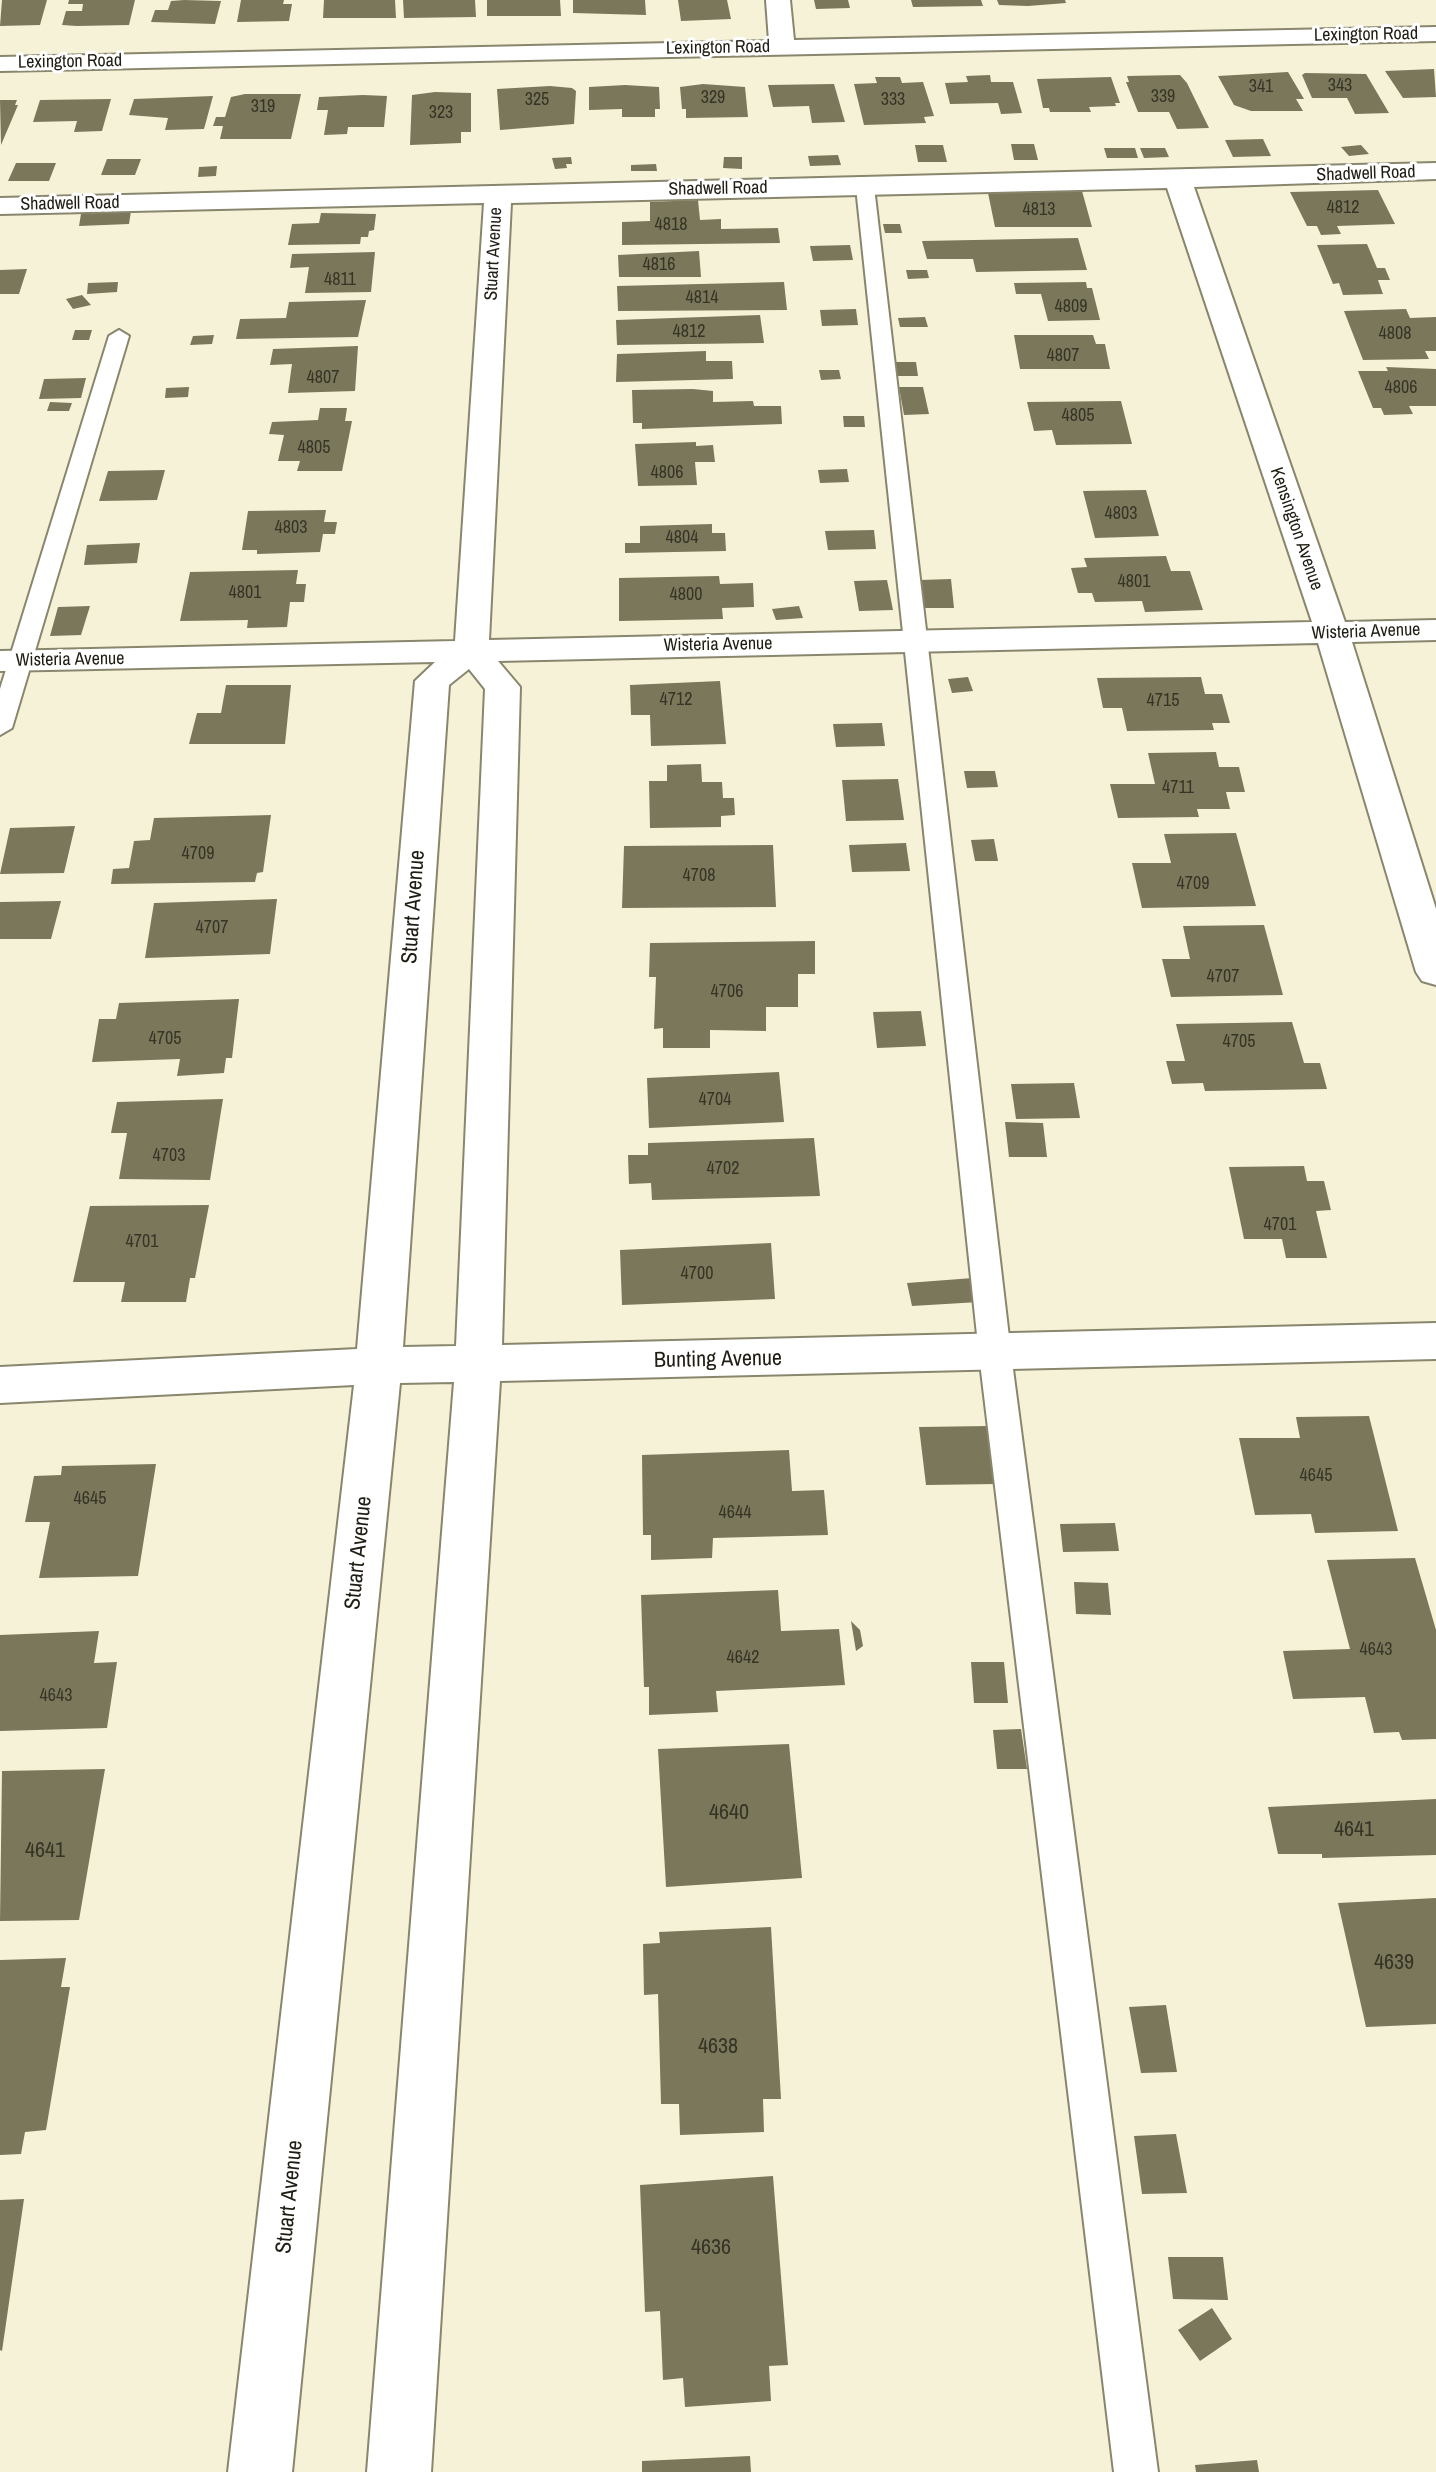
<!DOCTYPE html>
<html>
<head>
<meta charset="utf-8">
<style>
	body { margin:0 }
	canvas { display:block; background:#f5f2d8 }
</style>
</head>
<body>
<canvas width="1436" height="2472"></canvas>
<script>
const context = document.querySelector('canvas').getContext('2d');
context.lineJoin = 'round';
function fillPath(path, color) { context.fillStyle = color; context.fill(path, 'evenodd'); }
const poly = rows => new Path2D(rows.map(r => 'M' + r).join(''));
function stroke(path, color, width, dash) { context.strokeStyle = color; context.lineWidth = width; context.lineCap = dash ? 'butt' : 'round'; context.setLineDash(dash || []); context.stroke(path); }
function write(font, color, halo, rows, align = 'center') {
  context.font = font + ' "Archivo Narrow",sans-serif'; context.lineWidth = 6; context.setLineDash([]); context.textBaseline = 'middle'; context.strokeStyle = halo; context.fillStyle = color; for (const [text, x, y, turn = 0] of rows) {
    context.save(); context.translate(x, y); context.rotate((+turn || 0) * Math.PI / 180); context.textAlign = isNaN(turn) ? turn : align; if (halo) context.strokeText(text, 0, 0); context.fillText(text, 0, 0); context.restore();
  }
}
const building = poly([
	[2,0,47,0,40,25,0,26],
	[69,0,135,0,129,25,77,26,62,25,66,11,82,11,83,4,68,4],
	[241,0,284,0,283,4,292,4,289,21,237,22],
	[324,0,395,0,396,18,323,18],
	[403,0,475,0,476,17,404,18],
	[487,0,560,0,561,16,487,16],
	[573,0,645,0,646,15,573,13],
	[678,0,727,0,731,19,681,21],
	[814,0,848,0,850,8,816,9],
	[911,0,981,0,983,6,913,7],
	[997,0,1065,0,1066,3,1028,6,999,5],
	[171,1,184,0,221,1,215,24,151,22,155,10,168,10],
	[1434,69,1436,97,1403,98,1385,71],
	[1288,72,1304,99,1296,99,1303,111,1251,111,1234,105,1218,76],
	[1305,73,1366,74,1389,113,1355,114,1347,98,1312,98,1302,75],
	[990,75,991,82,1013,82,1022,113,1001,114,998,103,950,104,945,83,968,82,966,76],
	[1180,75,1187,83,1209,128,1177,129,1169,112,1138,112,1126,82,1129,82,1127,76],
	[875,77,900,77,902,83,923,82,934,116,924,117,926,123,864,125,854,84,877,83],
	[1111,77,1120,103,1115,103,1116,106,1089,107,1091,112,1050,112,1049,108,1043,108,1037,79],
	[703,84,745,87,748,117,686,118,686,109,682,109,680,87],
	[834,84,845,122,812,123,809,106,773,107,768,85],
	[625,85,659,87,660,109,655,109,655,117,622,117,622,109,589,110,589,87],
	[550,86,572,88,576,91,574,124,500,130,497,89],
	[435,92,471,93,471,132,461,132,461,143,410,145,412,95],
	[245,94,301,94,291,139,220,139,223,126,213,126,216,117,225,117,231,97],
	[363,95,387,96,384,127,348,127,347,134,324,135,328,110,317,110,319,97],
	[213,96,204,129,165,130,168,118,129,115,134,99],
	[111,99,102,131,74,132,77,121,33,122,40,100],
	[0,100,17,100,15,105,18,105,1,145],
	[1263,139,1271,156,1233,157,1225,140],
	[1011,144,1034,144,1038,160,1014,160],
	[915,145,943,145,947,162,918,162],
	[1361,145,1369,154,1349,156,1341,147],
	[1104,148,1135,148,1138,158,1107,158],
	[1140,148,1165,148,1169,157,1144,158],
	[838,155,841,165,810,166,808,156],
	[571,157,572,164,566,164,567,168,555,169,552,158],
	[724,157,742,157,742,169,723,168],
	[107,159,141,159,135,175,101,175],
	[16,163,56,163,49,181,8,181],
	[656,164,657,171,631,171,631,165],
	[217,166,216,176,198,177,199,167],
	[1378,190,1395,224,1337,226,1341,234,1321,235,1317,226,1307,226,1290,192],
	[1082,191,1092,227,995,227,988,193],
	[698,200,700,220,721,219,721,229,778,228,780,243,622,245,622,222,650,221,650,202],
	[131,211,129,224,79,226,81,214],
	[321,213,376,214,374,230,369,231,368,237,361,237,360,244,288,245,292,224,319,223],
	[883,224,900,224,902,233,885,233],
	[1078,238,1087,270,976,272,973,259,927,259,922,241],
	[1367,244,1377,268,1385,268,1390,280,1378,280,1383,294,1343,295,1339,283,1333,284,1317,245],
	[850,245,853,260,813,261,810,246],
	[699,251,701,277,619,277,618,255],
	[375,252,371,292,305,293,309,267,290,268,292,254],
	[27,269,19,294,0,294,0,270],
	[906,270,927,270,929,278,908,279],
	[118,282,117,292,87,294,88,283],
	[784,282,787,310,618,311,617,286],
	[1086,282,1087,288,1092,288,1100,320,1048,321,1041,294,1016,294,1014,283],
	[82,295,91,305,73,309,66,299],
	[366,300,358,337,236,339,240,319,286,318,289,302],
	[856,309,858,325,822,326,820,310],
	[1406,309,1410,318,1436,317,1436,351,1425,351,1429,359,1363,360,1344,311],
	[760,315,764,343,617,345,616,320],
	[925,317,928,327,900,327,898,318],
	[75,330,92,330,89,340,72,340],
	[214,335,212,344,190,345,193,336],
	[1014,335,1093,335,1096,344,1105,344,1110,369,1020,369],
	[358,346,355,391,288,393,292,364,270,365,273,349],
	[706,351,706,361,732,361,733,379,616,382,617,354],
	[895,362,916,362,918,376,897,376],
	[1386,367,1436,369,1436,406,1409,406,1413,414,1384,415,1381,408,1373,408,1358,371,1388,371],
	[819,370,839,370,841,379,821,380],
	[86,378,81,398,39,399,44,379],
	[189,387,188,397,165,398,166,388],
	[899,387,923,387,929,414,904,415],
	[693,389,713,391,713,402,753,401,754,406,781,406,782,424,642,429,642,423,633,423,632,390],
	[1121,401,1132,444,1056,445,1052,430,1034,431,1027,402],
	[50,402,72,403,69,411,47,411],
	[320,408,347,408,345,421,352,421,342,471,297,471,300,461,278,461,284,435,269,434,272,422,318,420],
	[843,416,864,416,865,427,844,427],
	[696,442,696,446,713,445,715,462,695,462,697,485,638,486,635,444],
	[847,469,849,482,820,483,818,470],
	[165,470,157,500,99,501,108,471],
	[1146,490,1159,536,1095,538,1083,491],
	[326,510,324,522,337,522,335,534,323,534,320,552,257,554,257,550,242,550,248,511],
	[712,524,712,533,725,533,726,551,625,553,625,543,640,543,640,526],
	[874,530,876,549,828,550,825,531],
	[140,543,137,563,84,565,87,545],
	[1166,556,1171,571,1190,571,1203,610,1145,612,1142,601,1095,602,1092,593,1078,593,1071,568,1087,567,1084,558],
	[298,570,296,584,306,584,304,602,290,602,287,627,247,628,248,620,180,621,190,572],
	[719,576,720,584,753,583,754,607,722,608,723,619,619,621,619,578],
	[951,579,954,608,924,608,920,580],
	[887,580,893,610,859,611,854,581],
	[90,606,81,635,50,636,58,607],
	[799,606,803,618,776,620,772,609],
	[968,677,973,691,952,693,948,679],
	[1201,677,1205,694,1222,694,1230,723,1212,723,1214,730,1127,731,1122,708,1103,708,1097,678],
	[720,681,726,744,651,746,650,715,631,715,630,685],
	[226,685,291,685,285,744,189,744,197,713,221,713],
	[882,723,885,746,836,747,833,724],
	[1216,752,1219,767,1239,767,1245,792,1226,792,1230,809,1197,809,1199,817,1118,818,1110,784,1155,784,1148,753],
	[701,764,702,782,722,782,723,798,734,798,735,815,721,816,721,827,650,828,649,781,667,781,667,765],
	[964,771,995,771,998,787,967,788],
	[898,779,904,820,846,821,842,780],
	[271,815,263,872,257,873,255,882,111,884,113,869,129,868,134,841,150,840,154,818],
	[75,826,64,873,0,874,10,828],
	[1236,833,1256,906,1142,908,1132,863,1171,863,1164,834],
	[994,839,998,861,975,861,971,840],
	[906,843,910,871,852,872,849,845],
	[773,845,776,907,622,908,624,846],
	[277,899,270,954,145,958,154,903],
	[61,901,51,939,0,939,0,902],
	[1264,925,1283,995,1171,997,1162,959,1190,959,1183,926],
	[815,941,815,974,798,974,798,1007,766,1007,766,1031,710,1030,710,1048,663,1048,663,1028,654,1029,656,977,649,977,650,943],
	[239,999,232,1058,226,1058,224,1073,177,1076,180,1059,92,1062,99,1019,116,1019,119,1003],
	[921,1011,926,1046,877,1048,873,1012],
	[1292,1022,1304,1063,1320,1063,1327,1089,1205,1091,1203,1083,1172,1084,1166,1061,1185,1061,1176,1024],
	[779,1072,784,1122,649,1128,647,1078],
	[1074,1083,1080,1118,1016,1119,1011,1084],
	[223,1099,210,1180,119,1179,127,1133,111,1133,117,1102],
	[1005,1122,1043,1123,1047,1157,1009,1157],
	[814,1138,820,1196,652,1200,651,1183,629,1184,628,1155,648,1155,648,1143],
	[1304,1166,1307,1181,1324,1181,1331,1210,1316,1211,1327,1258,1286,1258,1282,1239,1244,1239,1229,1167],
	[209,1205,195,1278,190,1278,186,1302,121,1302,125,1282,73,1282,90,1206],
	[771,1243,775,1299,622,1305,620,1250],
	[973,1278,979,1302,912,1306,907,1283],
	[1369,1416,1398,1531,1315,1533,1311,1514,1255,1515,1239,1438,1300,1438,1296,1417],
	[989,1426,997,1484,926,1485,919,1427],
	[789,1450,792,1491,824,1490,828,1535,713,1538,712,1558,651,1560,651,1535,643,1535,642,1455],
	[156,1464,138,1576,39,1578,50,1522,25,1522,34,1476,61,1475,62,1466],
	[1115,1523,1119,1551,1063,1552,1060,1524],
	[1415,1558,1436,1630,1436,1739,1402,1740,1399,1732,1374,1733,1365,1697,1293,1699,1283,1651,1350,1649,1327,1560],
	[1074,1582,1108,1583,1111,1615,1076,1614],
	[778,1590,781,1631,839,1629,845,1685,716,1691,718,1712,649,1715,649,1687,644,1687,641,1595],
	[851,1621,860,1630,863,1646,856,1651],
	[99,1631,94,1663,117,1662,107,1728,0,1731,0,1635],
	[971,1662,1004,1662,1008,1703,974,1703],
	[1021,1729,1027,1769,997,1769,993,1730],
	[789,1744,802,1878,666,1887,658,1749],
	[105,1769,79,1920,0,1921,2,1771],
	[1436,1799,1436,1855,1322,1858,1322,1854,1278,1854,1268,1807],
	[1436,1898,1436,2024,1366,2027,1338,1903],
	[771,1927,781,2099,763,2099,764,2132,680,2135,679,2104,661,2104,658,1994,644,1995,643,1944,660,1943,659,1932],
	[66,1958,61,1987,70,1987,46,2130,25,2132,21,2154,0,2155,0,1960],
	[1166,2005,1177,2072,1141,2073,1129,2007],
	[1176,2134,1187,2193,1142,2194,1134,2136],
	[773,2176,788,2365,769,2366,771,2401,685,2407,683,2378,663,2380,660,2311,645,2312,640,2185],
	[24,2199,2,2351,0,2350,0,2200],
	[1168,2257,1223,2257,1228,2300,1173,2299],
	[1212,2308,1232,2339,1200,2361,1178,2330],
	[750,2456,751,2472,642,2472,642,2461],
	[1257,2460,1259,2472,1196,2472,1195,2465]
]);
const lane = poly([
	[865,182,874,187,1011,1354,1158,2472,1114,2472,979,1354,856,187,865,182],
	[119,330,129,336,12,728,0,735,0,689,109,336,119,330]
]);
const street = poly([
	[766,0,790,0,794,40,1436,27,1436,41,0,71,0,57,769,41,766,0],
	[1436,163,1436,179,1194,187,1345,622,1436,620,1436,640,1352,642,1436,909,1436,985,1422,981,1416,972,1318,643,498,661,520,687,502,1345,1436,1323,1436,1359,500,1381,431,2472,367,2472,454,1382,400,1383,292,2472,228,2472,354,1385,0,1403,0,1367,357,1349,415,681,435,662,0,671,0,651,455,641,484,203,0,214,0,198,1436,163],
	[1167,188,1312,622,489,640,511,203,1167,188],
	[469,669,485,689,456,1346,403,1347,449,685,469,669]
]);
const farStreetnames = [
	["Lexington Road",1366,35,-1],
	["Lexington Road",718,48,-1],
	["Lexington Road",70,62,-1],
	["Shadwell Road",1366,174,-2],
	["Shadwell Road",718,189,-1],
	["Shadwell Road",70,204,-1],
	["Stuart Avenue",494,254,-87],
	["Kensington Avenue",1296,529,71],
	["Wisteria Avenue",1366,632,-2],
	["Wisteria Avenue",718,645,-1],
	["Wisteria Avenue",70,660,-1]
];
const numberNames = [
	["343",1340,86],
	["341",1261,87],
	["339",1163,97],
	["329",713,98],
	["325",537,100],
	["333",893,100],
	["319",263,107],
	["323",441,113],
	["4812",1343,208],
	["4813",1039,210],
	["4818",671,225],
	["4816",659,265],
	["4811",340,280],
	["4814",702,298],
	["4809",1071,307],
	["4812",689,332],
	["4808",1395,334],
	["4807",1063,356],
	["4807",323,378],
	["4806",1401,388],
	["4805",1078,416],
	["4805",314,448],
	["4806",667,473],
	["4803",1121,514],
	["4803",291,528],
	["4804",682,538],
	["4801",1134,582],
	["4801",245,593],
	["4800",686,595],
	["4712",676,700],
	["4715",1163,701],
	["4711",1178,788],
	["4709",198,854],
	["4708",699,876],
	["4709",1193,884],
	["4707",212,928],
	["4707",1223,977],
	["4706",727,992],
	["4705",165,1039],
	["4705",1239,1042],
	["4704",715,1100],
	["4703",169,1156],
	["4702",723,1169],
	["4701",1280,1225],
	["4701",142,1242],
	["4700",697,1274],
	["4645",1316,1476],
	["4645",90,1499],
	["4644",735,1513],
	["4643",1376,1650],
	["4642",743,1658],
	["4643",56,1696]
];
const streetNames = [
	["Stuart Avenue",414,907,-86],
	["Bunting Avenue",718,1360,-1],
	["Stuart Avenue",359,1553,-84],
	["Stuart Avenue",290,2197,-84]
];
const nearNumbernames = [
	["4640",729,1813],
	["4641",1354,1830],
	["4641",45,1851],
	["4639",1394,1963],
	["4638",718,2047],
	["4636",711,2248]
];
fillPath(building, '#7b775a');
stroke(lane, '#89866e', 4);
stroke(street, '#89866e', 4);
fillPath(lane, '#fff');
fillPath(street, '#fff');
write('18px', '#1f1d14', '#fff', farStreetnames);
write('18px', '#363426', null, numberNames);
write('22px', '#1f1d14', '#fff', streetNames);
write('22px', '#363426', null, nearNumbernames);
</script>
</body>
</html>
